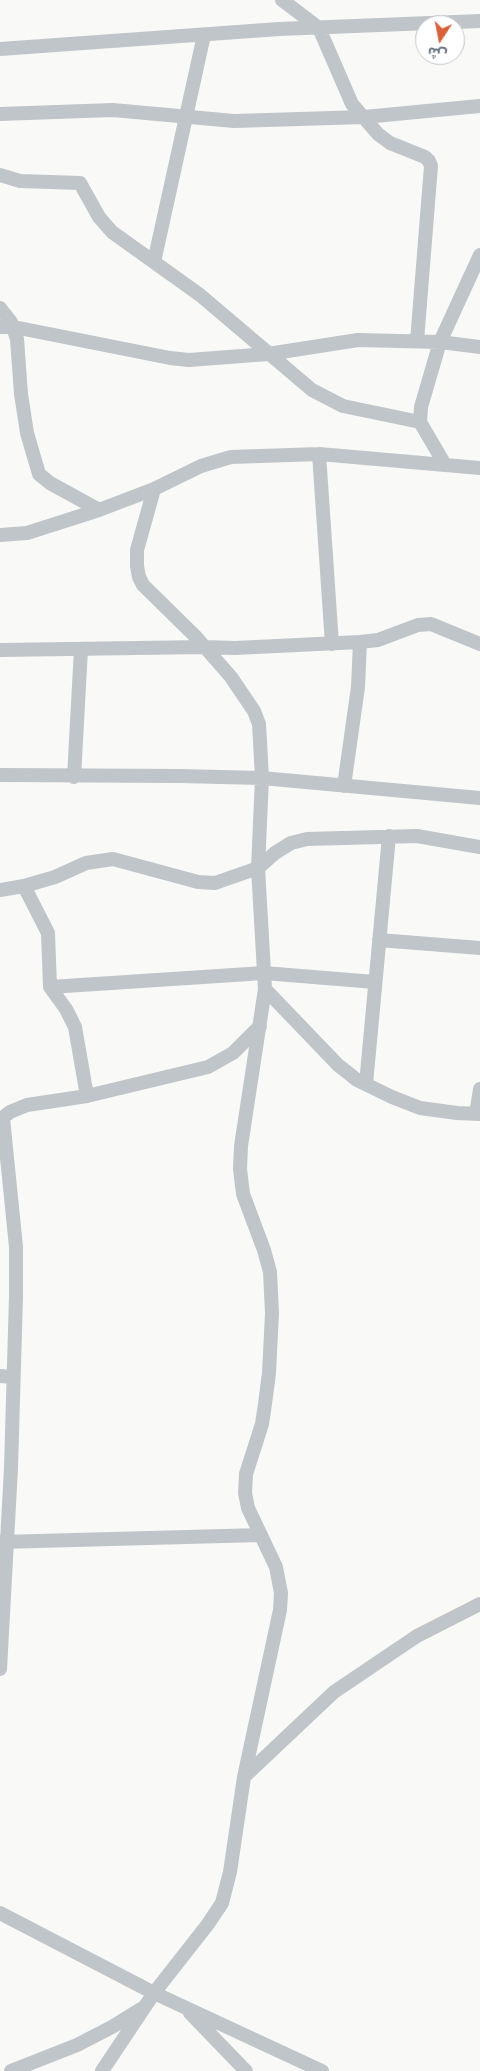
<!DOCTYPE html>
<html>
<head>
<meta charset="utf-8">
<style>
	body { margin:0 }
	#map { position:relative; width:480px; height:2071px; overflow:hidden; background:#f9f9f7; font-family:"PT Sans","Noto Sans Arabic",sans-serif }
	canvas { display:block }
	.north { position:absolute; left:415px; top:15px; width:50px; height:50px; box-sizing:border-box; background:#fff; border:1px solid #c2c7cd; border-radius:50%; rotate:191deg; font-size:14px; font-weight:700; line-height:20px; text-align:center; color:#667481 }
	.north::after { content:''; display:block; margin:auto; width:18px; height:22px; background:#da6037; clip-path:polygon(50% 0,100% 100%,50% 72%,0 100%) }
</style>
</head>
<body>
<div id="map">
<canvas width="480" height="2071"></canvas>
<div class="north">ش</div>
</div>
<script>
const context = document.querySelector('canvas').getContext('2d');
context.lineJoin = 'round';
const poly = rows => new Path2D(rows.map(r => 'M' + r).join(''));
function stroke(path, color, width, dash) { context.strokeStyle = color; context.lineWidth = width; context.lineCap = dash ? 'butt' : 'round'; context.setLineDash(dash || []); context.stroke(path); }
const minor = poly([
	[282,0,319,28,352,104,378,134,390,143,425,157,429,161,431,166,417,341],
	[0,49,279,29,480,21],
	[0,114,113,110,234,121,364,117,480,106],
	[0,175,20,181,80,183,99,217,112,232,200,295,312,390,343,406,420,422],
	[154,262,204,35],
	[0,308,11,322,17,339,21,394,27,433,39,474,50,483,99,510],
	[0,327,14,327,170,358,189,360,268,354,358,340,440,342,480,347],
	[319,454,332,644],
	[444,463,420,422,421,407,440,342,480,255],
	[0,535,27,533,99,510,154,489,201,466,231,457,319,454,480,468],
	[0,650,205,647,235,648,360,642,378,640,418,625,431,624,480,644],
	[0,775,180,776,262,778,480,798],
	[74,777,81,649],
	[344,786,358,687,360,642],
	[24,886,48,933,50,987,66,1009,75,1027,87,1096],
	[0,890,24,886,55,877,86,863,113,859,198,882,215,883,258,868,275,853,291,843,307,839,417,836,480,847],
	[379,940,480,948],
	[50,987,264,973,375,982],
	[265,989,338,1065,357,1080,392,1097,420,1108,457,1113,480,1114],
	[366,1084,389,836],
	[476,1114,480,1089],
	[0,1120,10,1112,27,1105,87,1096,208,1067,233,1053,260,1026],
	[0,1376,13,1377],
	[0,1542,261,1535],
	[0,1669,11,1468,16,1296,16,1247,3,1118],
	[245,1776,334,1692,417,1636,480,1604],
	[0,1913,154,1993,322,2071],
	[190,2013,246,2071],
	[11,2071,77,2045,112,2027,141,2009],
	[102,2071,154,1993,208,1924,222,1903,230,1872,244,1777,280,1610,281,1593,276,1567,248,1508,245,1493,246,1474,262,1424,265,1404,269,1373,272,1313,270,1272,264,1250,243,1194,240,1169,241,1146,265,989,258,868,262,778,259,724,254,711,231,677,196,637,143,585,139,577,137,566,137,550,154,489]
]);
stroke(minor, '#c0c5c9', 14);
</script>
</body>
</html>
